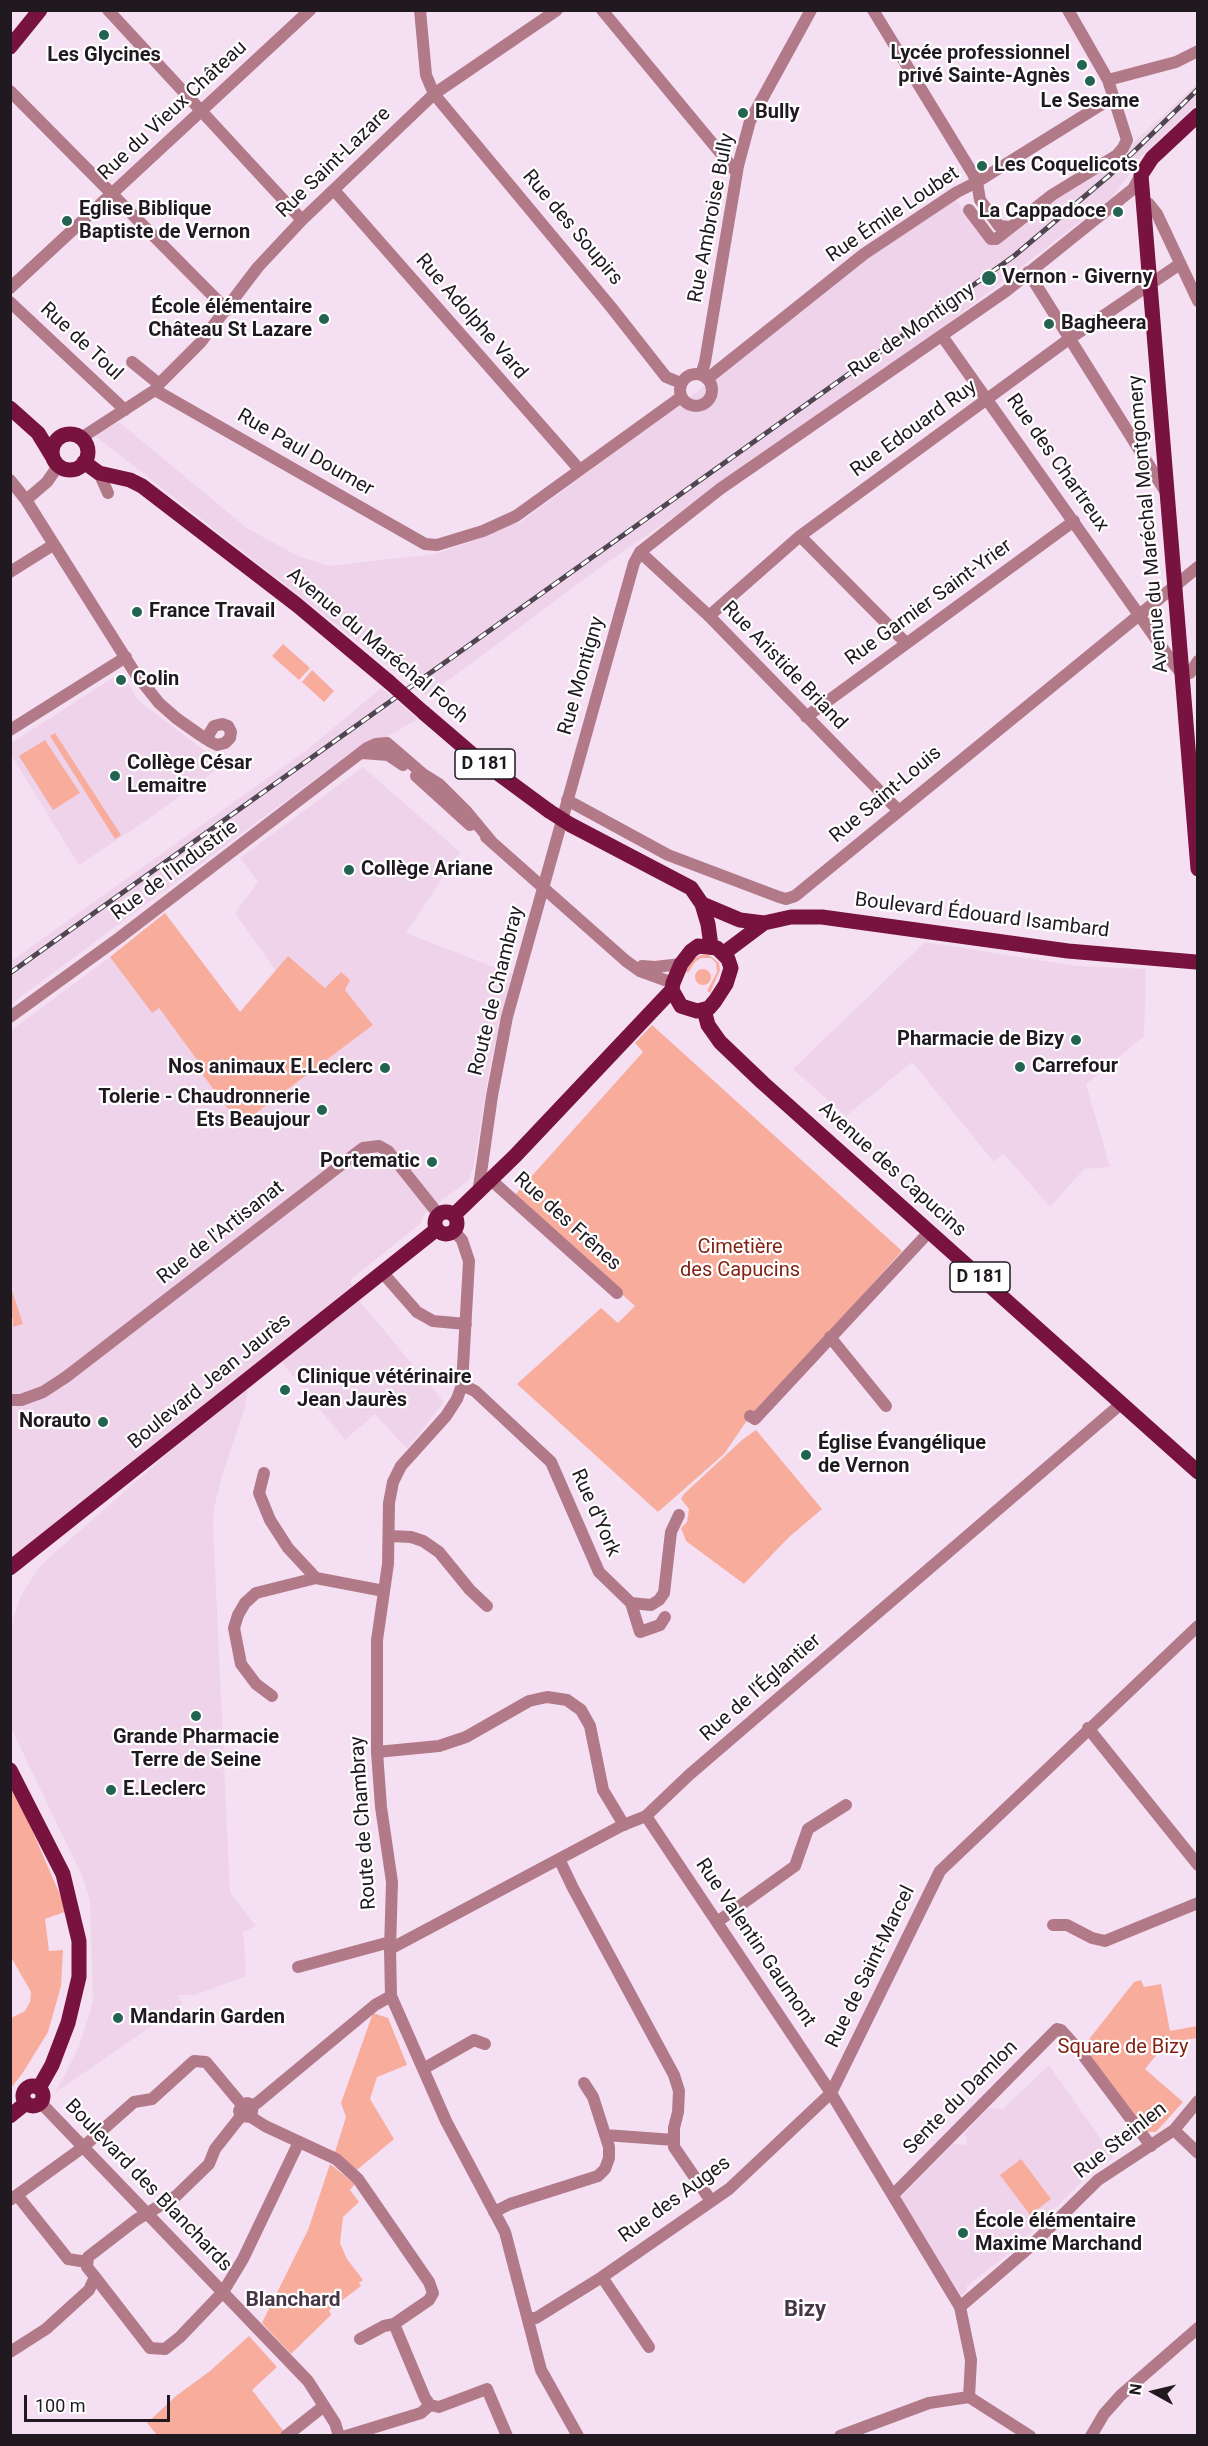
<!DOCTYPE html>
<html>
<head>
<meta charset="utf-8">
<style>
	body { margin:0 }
	#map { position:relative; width:1208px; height:2446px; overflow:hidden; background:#f5e0f3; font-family:Roboto,sans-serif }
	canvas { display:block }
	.frame { position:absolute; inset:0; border:12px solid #201920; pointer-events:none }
	.north { position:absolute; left:1124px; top:2362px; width:60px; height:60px; -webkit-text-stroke:4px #fff; paint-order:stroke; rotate:278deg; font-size:16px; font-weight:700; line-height:24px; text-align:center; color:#201920 }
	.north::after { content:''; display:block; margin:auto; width:21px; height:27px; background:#201920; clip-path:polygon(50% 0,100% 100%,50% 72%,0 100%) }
	.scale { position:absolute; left:24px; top:2395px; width:146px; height:27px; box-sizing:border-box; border:3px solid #201920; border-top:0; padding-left:8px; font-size:18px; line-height:21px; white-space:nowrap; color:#201920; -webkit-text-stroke:4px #fff; paint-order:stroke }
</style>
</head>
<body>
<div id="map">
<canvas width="1208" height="2446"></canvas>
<div class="frame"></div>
<div class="north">N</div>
<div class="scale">100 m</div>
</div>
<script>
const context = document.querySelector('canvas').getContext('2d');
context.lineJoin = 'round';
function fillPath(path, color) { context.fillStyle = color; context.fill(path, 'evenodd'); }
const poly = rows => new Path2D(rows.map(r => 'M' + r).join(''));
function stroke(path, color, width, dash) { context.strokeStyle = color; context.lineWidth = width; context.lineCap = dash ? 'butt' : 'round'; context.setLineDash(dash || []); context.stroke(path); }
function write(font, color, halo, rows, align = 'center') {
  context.font = font + ' Roboto,sans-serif'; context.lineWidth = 4.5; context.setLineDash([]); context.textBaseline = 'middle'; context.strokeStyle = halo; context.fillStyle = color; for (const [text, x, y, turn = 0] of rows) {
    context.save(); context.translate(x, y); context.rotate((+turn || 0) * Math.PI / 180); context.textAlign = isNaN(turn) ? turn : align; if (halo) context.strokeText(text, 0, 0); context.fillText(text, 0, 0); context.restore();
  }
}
const built = poly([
	[1197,84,1197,104,1131,166,1129,175,1112,197,924,342,838,404,605,564,427,696,94,435,119,422,248,529,300,557,329,566,434,554,477,540,515,523,518,524,714,379,894,237,954,198,991,243,1111,163],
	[122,672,138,700,223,765,144,822,79,865,11,755,11,743],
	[381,688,418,719,386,737,364,743,11,1004,10,962,307,750],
	[363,767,460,852,406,933,512,974,491,1061,474,1165,469,1180,423,1215,421,1223,350,1280,357,1298,444,1402,407,1449,375,1414,345,1440,280,1360,248,1390,244,1410,222,1476,214,1508,213,1525,230,1892,256,1926,242,1933,244,1939,246,1976,195,1995,177,1995,183,2004,176,2009,55,2093,79,2047,93,2002,90,1901,83,1878,11,1728,10,1647,13,1618,21,1596,38,1569,49,1558,208,1418,11,1562,10,1031,110,957,152,1013,158,1007,200,1064,197,1067,240,1125,373,1025,345,990,340,972,326,989,288,956,276,971,235,913,258,882,240,858],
	[925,942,1076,966,1146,969,1144,1036,1086,1084,1110,1167,1084,1169,1050,1207,1003,1153,994,1162,912,1062,846,1116,793,1069],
	[1049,2065,1114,2158,1093,2170,1016,2248,967,2286,966,2292,961,2295,901,2197,953,2144,967,2145,967,2138,964,2134,988,2108,1003,2109]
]);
const green = poly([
	[283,644,310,668,299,680,272,656],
	[312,670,334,691,324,702,302,682],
	[55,733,121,835,115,839,50,736],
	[45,740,80,793,53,810,19,756],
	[165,913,240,1012,288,956,325,988,341,972,350,980,345,990,373,1025,240,1125,197,1067,200,1064,159,1008,152,1013,110,957],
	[701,955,709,955,719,963,720,970,710,993,707,991,717,972,716,963,711,958,701,958,695,962,688,973,686,971,693,959],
	'695 977a8 8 0 1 1 16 0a8 8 0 1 1-16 0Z',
	[652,1025,902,1251,761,1408,748,1419,724,1454,658,1512,517,1384,601,1308,618,1323,635,1306,513,1197,643,1052,635,1043],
	[10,1285,23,1324,13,1327,13,1318,11,1318],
	[756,1430,822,1509,788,1538,744,1584,686,1541,681,1528,687,1522,689,1509,681,1499,684,1494,742,1440],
	[10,1786,29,1823,67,1911,45,1919,49,1951,63,1950,61,1986,48,2032,22,2074,11,2088,11,2018,25,2011,30,2002,31,1992,11,1957],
	[1141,1980,1144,1987,1161,1984,1170,2031,1197,2026,1197,2038,1166,2043,1145,2069,1183,2102,1156,2132,1145,2132,1083,2047,1134,1982],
	[373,2013,388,2018,407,2065,377,2077,370,2099,394,2139,357,2170,335,2152,346,2117,341,2103],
	[1021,2159,1051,2199,1030,2215,1000,2175],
	[330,2164,355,2184,350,2190,359,2202,343,2217,340,2243,347,2259,363,2280,359,2283,361,2286,329,2310,331,2315,291,2354,262,2323,308,2230],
	[249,2336,277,2367,252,2390,285,2433,282,2435,157,2435,147,2423,176,2396,210,2371]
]);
const minor = poly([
	[108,10,302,220],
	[420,10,426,75,434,94,611,307,666,377,681,383],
	[602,10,737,173],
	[873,10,973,174,977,182,980,200,999,226,1011,227],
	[1108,80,1176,62,1198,51],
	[10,91,227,310],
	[334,190,579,469],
	[1144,203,1149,204,1157,214,1198,301],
	[969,210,991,239,996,239,1052,195,1117,155,1123,148,1127,140,1108,80,1068,10],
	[1028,272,1167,494],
	[10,288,310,10],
	[10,302,125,410],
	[942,336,1173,663,1182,674,1190,673,1198,661],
	[132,362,159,384],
	'680 390a16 16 0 1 1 32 0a16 16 0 1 1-32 0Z',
	[701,375,705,362,738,166,750,121,811,10],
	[707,379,864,254,957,192,977,182,1112,98],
	[155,390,425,544,437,545,483,531,516,516,681,397],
	[81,438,155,390,159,384,200,343,258,267,302,220,434,94,557,10],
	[58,466,47,482,26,500,135,673,159,703,176,718,200,735,211,742,217,745,225,743,230,738,231,732,228,726,222,724,214,726,206,739],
	[99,473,108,493],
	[10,480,26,500],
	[800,536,906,643],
	[640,552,709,616,898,810],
	[10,572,53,545],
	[709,616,800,536,1069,339,1180,264],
	[806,717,1074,521],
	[10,730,126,657],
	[362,753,388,755,403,765],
	[416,776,470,825],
	[567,800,668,855,779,897,786,899,795,896,1198,567],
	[486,837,626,961,640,971,673,983],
	[642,966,655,967,681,964],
	[10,1017,119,938,367,748,376,744,387,743,423,774,439,784,467,812,491,841],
	[491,1180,617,1293],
	[478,1194,492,1096,507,1017,634,563,640,552,720,489,1006,291,1123,197,1133,189,1141,175],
	[454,1231,462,1240,469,1261,462,1385,457,1399,446,1416,401,1466,393,1482,389,1503,388,1564,377,1640,377,1752,381,1807,392,1882,390,1949,391,1996,446,2121,505,2232,541,2370,578,2436],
	[382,1272,417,1312,433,1321,466,1324],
	[830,1337,886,1406],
	[462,1385,475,1391,551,1462,599,1572,631,1603,651,1605,659,1600,664,1593,671,1532,679,1515],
	[10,1400,21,1400,43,1392,66,1377,363,1148,379,1146,388,1151,439,1215],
	[750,1416,755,1419,929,1232],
	[264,1473,259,1493,270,1520,288,1548,316,1578,384,1591],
	[390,1536,411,1537,423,1541,439,1552,470,1590,487,1606],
	[631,1603,640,1632,660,1625,665,1617],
	[272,1696,256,1684,241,1664,234,1628,238,1615,245,1603,256,1593,316,1578],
	[1088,1728,1198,1865],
	[377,1752,439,1746,466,1737,529,1701,547,1697,567,1700,581,1710,590,1726,603,1790,624,1825],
	[646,1816,831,2093,960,2307,971,2360,969,2397],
	[560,1861,573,1888,674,2075,679,2091,678,2112,674,2128,674,2147,711,2201],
	[717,1922,795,1866,808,1829,846,1805],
	[1053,1925,1067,1925,1092,1938,1105,1941,1198,1903],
	[390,1949,621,1826,646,1816,689,1775,1122,1403],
	[298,1967,390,1942],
	[423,2069,474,2040,485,2044],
	[41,2103,308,2381,335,2423,339,2436],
	[253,2105,251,2117,241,2116,239,2111,242,2105,247,2103,253,2105,257,2103,375,2005,391,1996],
	[251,2117,265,2126,336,2159,358,2179,429,2282,433,2293,429,2300,394,2324,425,2398,430,2405,439,2407,487,2389,507,2436],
	[1174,2130,1198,2153],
	[605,2135,674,2140],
	[894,2194,1057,2029,1061,2030,1079,2050,1151,2146],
	[17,2195,68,2259,87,2262],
	[10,2200,82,2148,134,2102,152,2099,194,2061,206,2062,242,2105],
	[494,2212,510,2204,598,2176,605,2169,609,2158,609,2147,593,2097,584,2083],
	[95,2277,150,2348,165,2349,180,2337,223,2292,243,2259,299,2142],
	[602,2277,649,2347],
	[960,2307,1031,2246,1098,2180,1174,2130,1198,2101],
	[528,2318,536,2318,602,2277,729,2189,831,2093,940,1871,1198,1626],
	[360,2339,384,2326,394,2324],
	[10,2352,46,2329,89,2290,95,2277,87,2267,88,2257,136,2220,176,2196,209,2164,215,2149,241,2116],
	[286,2436,324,2406],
	[346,2436,421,2413,430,2405],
	[840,2436,929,2403,969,2397,1030,2436],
	[1091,2436,1104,2414,1121,2395,1198,2328]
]);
const major = poly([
	[10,47,40,10],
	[1198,115,1152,158,1141,175,1198,869],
	[10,408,38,433,52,456],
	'52 452a18 18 0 1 1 36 0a18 18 0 1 1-36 0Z',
	[84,462,99,473,130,480,142,486,297,605,389,682],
	[424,713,473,755,549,811],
	[571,825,691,888,702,904,708,924,711,946],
	[702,904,740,920,764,923],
	[698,946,717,948,728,959,731,968,726,984,715,1001,709,1008,697,1011,681,1006,672,990,673,983,681,964,691,951,698,946],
	[724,953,764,923,791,917,822,917,1068,951,1196,962],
	[704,1010,708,1025,720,1042,763,1083,1198,1472],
	'435 1223a11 11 0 1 1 22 0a11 11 0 1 1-22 0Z',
	[454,1215,515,1156,672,990],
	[10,1568,437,1229],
	[10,1770,63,1874,79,1941,79,1977,68,2023,52,2065,39,2088],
	'23 2096a10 10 0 1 1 20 0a10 10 0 1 1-20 0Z',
	[10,2116,26,2103]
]);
const rail = poly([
	[10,973,1014,256,1111,174,1198,89]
]);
const majorBridge = poly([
	[389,682,424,713],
	[549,811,571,825]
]);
const markers = [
	[104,35,6,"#226351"],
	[1082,65,6,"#226351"],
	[1090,81,6,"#226351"],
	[743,113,6,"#226351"],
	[982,166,6,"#226351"],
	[1118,212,6,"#226351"],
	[67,221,6,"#226351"],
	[989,278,8,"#226351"],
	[324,319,6,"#226351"],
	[1049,324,6,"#226351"],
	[137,612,6,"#226351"],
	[121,680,6,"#226351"],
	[115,776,6,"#226351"],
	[349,870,6,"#226351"],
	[1076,1040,6,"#226351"],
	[1020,1067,6,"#226351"],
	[385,1068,6,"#226351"],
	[322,1110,6,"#226351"],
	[432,1162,6,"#226351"],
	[285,1390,6,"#226351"],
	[103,1422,6,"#226351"],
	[806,1455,6,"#226351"],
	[196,1716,6,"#226351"],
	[111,1790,6,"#226351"],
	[118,2018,6,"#226351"],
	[963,2233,6,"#226351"]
];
const shields = [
	[485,764,60],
	[980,1277,60]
];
const shieldNames = [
	["D 181",485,764],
	["D 181",980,1277]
];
const poiNames = [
	["Lycée professionnel",1070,54,"right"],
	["privé Sainte-Agnès",1070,77,"right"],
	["Les Glycines",104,56,"center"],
	["Le Sesame",1090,102,"center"],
	["Bully",755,113],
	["Les Coquelicots",994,166],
	["Eglise Biblique",79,210],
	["Baptiste de Vernon",79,233],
	["La Cappadoce",1106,212,"right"],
	["Vernon - Giverny",1002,278],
	["École élémentaire",312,308,"right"],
	["Château St Lazare",312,331,"right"],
	["Bagheera",1061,324],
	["France Travail",149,612],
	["Colin",133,680],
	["Collège César",127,764],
	["Lemaitre",127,787],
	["Collège Ariane",361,870],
	["Pharmacie de Bizy",1064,1040,"right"],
	["Carrefour",1032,1067],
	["Nos animaux E.Leclerc",373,1068,"right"],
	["Tolerie - Chaudronnerie",310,1098,"right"],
	["Ets Beaujour",310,1121,"right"],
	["Portematic",420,1162,"right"],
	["Clinique vétérinaire",297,1378],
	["Jean Jaurès",297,1401],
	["Norauto",91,1422,"right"],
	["Église Évangélique",818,1444],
	["de Vernon",818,1467],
	["Grande Pharmacie",196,1738,"center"],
	["Terre de Seine",196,1761,"center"],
	["E.Leclerc",123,1790],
	["Mandarin Garden",130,2018],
	["École élémentaire",975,2222],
	["Maxime Marchand",975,2245]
];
const streetNames = [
	["Rue du Vieux Château",173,111,-43],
	["Rue Saint-Lazare",334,163,-44],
	["Rue Émile Loubet",893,215,-34],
	["Rue Ambroise Bully",712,218,-79],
	["Rue des Soupirs",572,228,50],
	["Rue Adolphe Vard",471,317,49],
	["Rue de Montigny",912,331,-35],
	["Rue de Toul",81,342,43],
	["Rue Edouard Ruy",914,429,-36],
	["Rue Paul Doumer",305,453,30],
	["Rue des Chartreux",1057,463,55],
	["Avenue du Maréchal Montgomery",1149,524,-95],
	["Rue Garnier Saint-Yrier",929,603,-36],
	["Avenue du Maréchal Foch",377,646,40],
	["Rue Aristide Briand",784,666,46],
	["Rue Montigny",582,676,-74],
	["Rue Saint-Louis",886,795,-40],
	["Rue de l'Industrie",175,871,-37],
	["Boulevard Édouard Isambard",982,916,7],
	["Route de Chambray",497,991,-76],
	["Avenue des Capucins",892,1170,42],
	["Rue des Frênes",567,1222,42],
	["Rue de l'Artisanat",221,1233,-38],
	["Boulevard Jean Jaurès",210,1382,-39],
	["Rue d'York",595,1513,66],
	["Rue de l'Églantier",761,1688,-41],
	["Route de Chambray",364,1823,-94],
	["Rue Valentin Gaumont",755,1943,56],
	["Rue de Saint-Marcel",871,1967,-64],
	["Sente du Damlon",961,2098,-45],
	["Rue Steinlen",1121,2141,-38],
	["Boulevard des Blanchards",148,2186,46],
	["Rue des Auges",675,2200,-36]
];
const parkNames = [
	["Cimetière",740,1248],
	["des Capucins",740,1271],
	["Square de Bizy",1123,2048]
];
const neighbourhoodNames = [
	["Blanchard",293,2301]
];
const quarterNames = [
	["Bizy",805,2310]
];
fillPath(built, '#eed3eb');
fillPath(green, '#f8ac9c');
stroke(minor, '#b27989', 12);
stroke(major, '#78123f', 15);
stroke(rail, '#504650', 5);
stroke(rail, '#fff', 3, [9]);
stroke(majorBridge, '#78123f', 15);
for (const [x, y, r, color] of markers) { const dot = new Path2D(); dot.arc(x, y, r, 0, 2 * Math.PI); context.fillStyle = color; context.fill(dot); stroke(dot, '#fff', 2); }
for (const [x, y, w] of shields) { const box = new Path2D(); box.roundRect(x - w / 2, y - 15, w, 30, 4.5); context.fillStyle = '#fff'; context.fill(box); stroke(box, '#201920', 1.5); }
write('bold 18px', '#201920', null, shieldNames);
write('bold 20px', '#201920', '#fff', poiNames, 'left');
write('20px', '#201920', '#fff', streetNames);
write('20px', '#832213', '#fff', parkNames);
write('bold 21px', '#473645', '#fff', neighbourhoodNames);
write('bold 22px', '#473645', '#fff', quarterNames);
</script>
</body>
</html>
